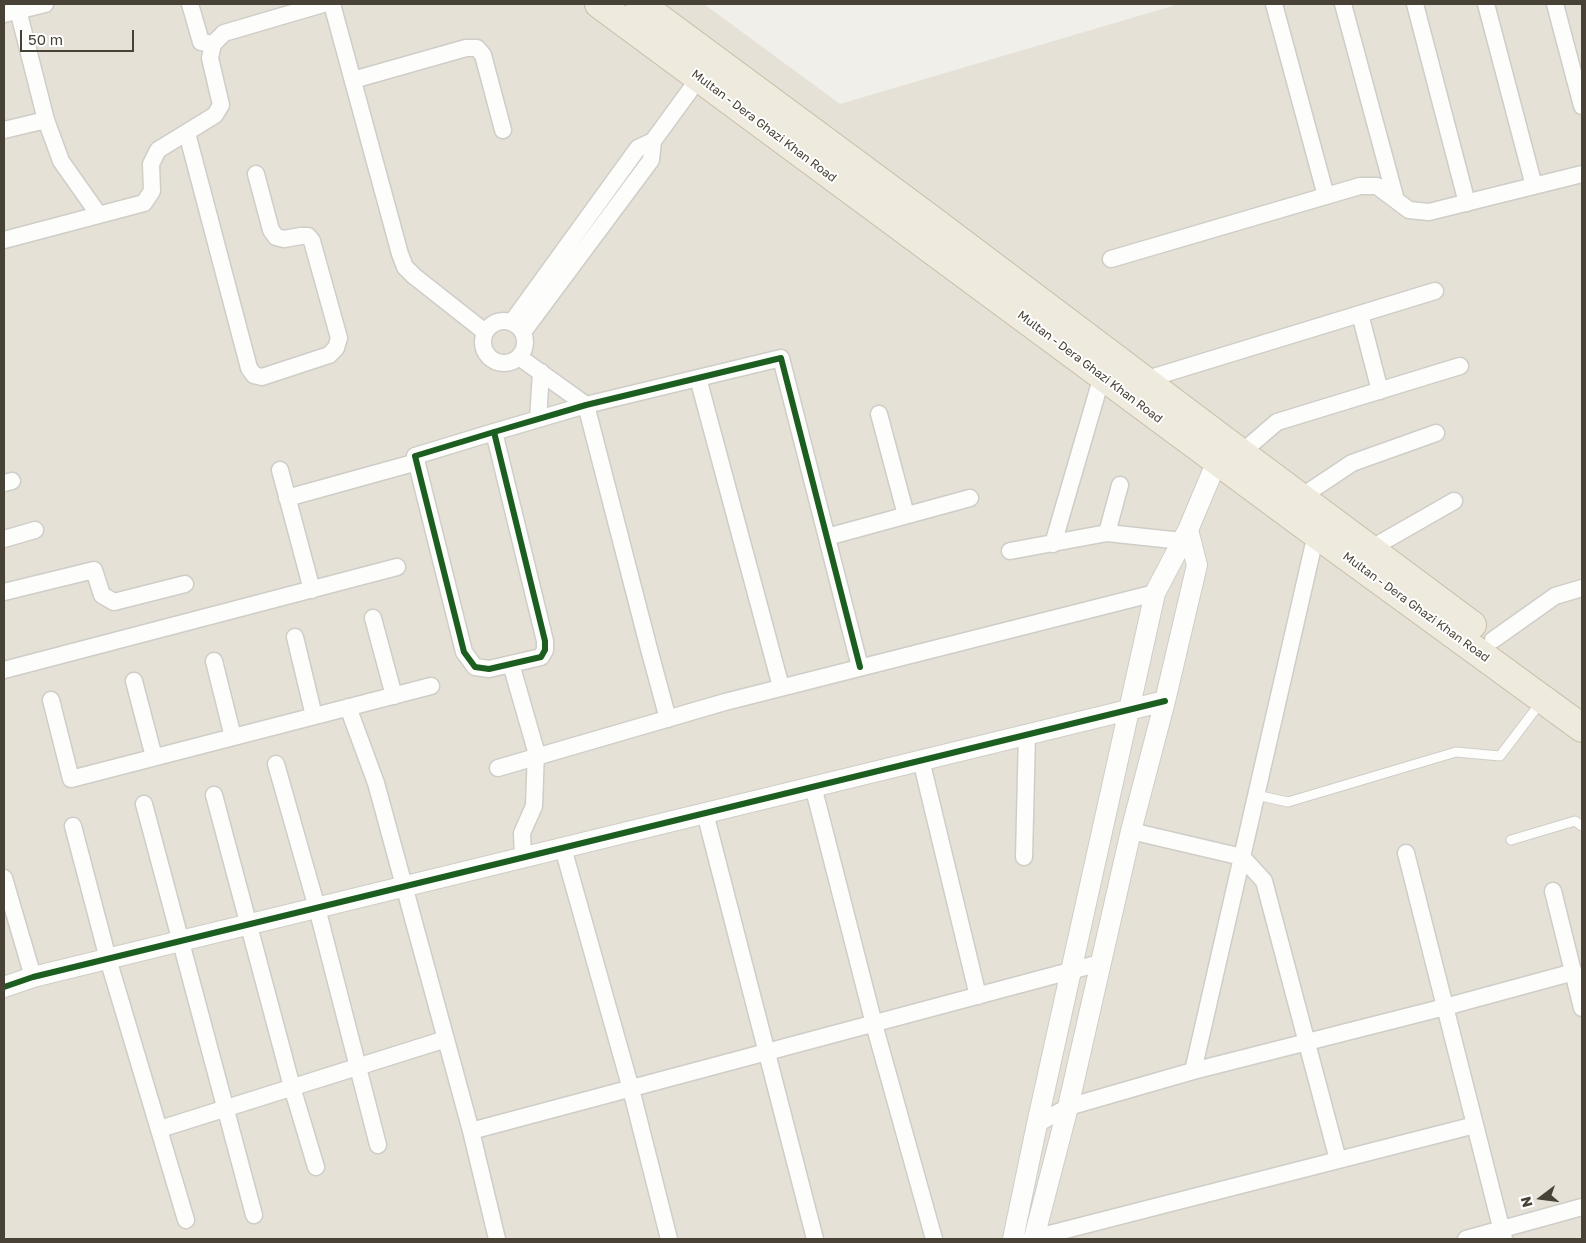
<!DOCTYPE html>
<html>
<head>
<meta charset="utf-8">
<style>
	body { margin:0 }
	#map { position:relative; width:1586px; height:1243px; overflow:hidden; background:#f1efea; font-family:"Golos Text",sans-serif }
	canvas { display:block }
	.frame { position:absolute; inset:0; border:5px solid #484135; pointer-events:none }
	.north { position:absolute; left:1516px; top:1173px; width:50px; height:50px; -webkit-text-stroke:4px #fff; paint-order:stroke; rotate:255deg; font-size:14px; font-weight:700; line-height:20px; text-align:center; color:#484135 }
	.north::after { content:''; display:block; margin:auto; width:18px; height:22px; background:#484135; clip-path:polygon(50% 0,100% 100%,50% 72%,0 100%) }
	.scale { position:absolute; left:20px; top:30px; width:114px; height:22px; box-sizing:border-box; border:2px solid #484135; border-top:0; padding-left:6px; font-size:15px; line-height:18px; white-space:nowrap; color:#484135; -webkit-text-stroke:4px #fff; paint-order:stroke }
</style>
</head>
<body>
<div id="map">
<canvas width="1586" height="1243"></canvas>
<div class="frame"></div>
<div class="north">N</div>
<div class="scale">50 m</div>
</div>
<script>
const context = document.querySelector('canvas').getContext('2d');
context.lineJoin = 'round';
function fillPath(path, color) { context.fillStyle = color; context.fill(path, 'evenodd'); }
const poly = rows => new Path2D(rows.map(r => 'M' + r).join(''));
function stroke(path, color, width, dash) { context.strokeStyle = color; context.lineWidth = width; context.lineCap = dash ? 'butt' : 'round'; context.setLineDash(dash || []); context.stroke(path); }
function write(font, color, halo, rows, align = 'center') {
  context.font = font + ' "Golos Text",sans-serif'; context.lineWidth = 4; context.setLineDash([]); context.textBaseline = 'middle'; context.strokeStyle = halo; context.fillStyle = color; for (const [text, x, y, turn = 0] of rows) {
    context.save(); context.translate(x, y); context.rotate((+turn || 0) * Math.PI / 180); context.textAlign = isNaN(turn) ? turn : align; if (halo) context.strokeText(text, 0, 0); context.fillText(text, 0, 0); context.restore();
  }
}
const residential = poly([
	[4,4,704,4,840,104,1179,4,1582,4,1582,1239,4,1239]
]);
const service = poly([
	[1256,795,1288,802,1456,752,1500,756,1541,702],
	[1511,840,1575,821,1582,826]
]);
const minor = poly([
	[190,4,201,42,213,44],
	[332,4,400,254,405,267,414,276,485,332],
	[1274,4,1326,196],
	[1343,4,1396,200],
	[1415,4,1467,203],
	[1486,4,1534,186],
	[1555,4,1582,106],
	[18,10,46,120,61,161,99,215],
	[4,14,45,4],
	[353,80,466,48,477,48,483,55,503,130],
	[4,130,46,120],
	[187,133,249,368,254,375,262,377,329,355,336,348,339,338,312,241,308,236,301,236,284,239,276,237,271,230,256,174],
	[4,240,144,203,152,191,151,164,158,150,215,115,221,105,210,58,213,44,224,33,323,4],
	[1111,259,1360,186,1377,186,1409,210,1429,212,1582,174],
	[1360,314,1380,391],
	'483 342a21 21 0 1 1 42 0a21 21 0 1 1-42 0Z',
	[512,322,638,148,653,141],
	[523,332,651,160,653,141,699,78],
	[519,357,586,405,649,649,668,719],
	[698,378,781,687],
	[1144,380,1435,291],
	[879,414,906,515],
	[538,419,541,372],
	[494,432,545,641,545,650,541,657,489,669,475,667,464,652,415,456,494,432,586,405,781,358,860,667],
	[1241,453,1277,422,1460,366],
	[280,470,312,590],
	[4,483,12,481],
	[1301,497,1352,463,1436,433],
	[287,498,417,462],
	[1107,533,1120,485],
	[827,537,970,498],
	[4,539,35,530],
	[1053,544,1102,376],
	[1370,549,1454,501],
	[1010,551,1107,533,1182,541],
	[4,592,94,570,102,595,114,602,185,584],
	[373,618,394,696],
	[295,637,314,716],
	[1493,640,1555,596,1582,588],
	[214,661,233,737],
	[511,664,536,751,534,806,522,833,523,857],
	[4,670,397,567],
	[134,681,154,757],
	[51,700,71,779,431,686],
	[348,707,376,783,471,1131,497,1239],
	[921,760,978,996],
	[276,764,317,908,378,1145],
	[498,768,725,702,1155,593],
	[813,786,874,1024,934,1239],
	[214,795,292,1087,316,1167],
	[144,804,254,1215],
	[705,813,815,1239],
	[73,826,108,959,186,1220],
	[1131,831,1242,857,1264,881,1338,1160],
	[563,848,631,1089,669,1239],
	[1406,853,1504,1239],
	[1024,857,1027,734],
	[4,878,33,977],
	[1553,891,1582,1008],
	[1193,1071,1316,534],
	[1037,1124,1068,1107,1193,1071,1445,1007,1574,972],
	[160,1129,446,1039],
	[471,1131,1100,963],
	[1030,1239,1475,1125],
	[1466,1239,1582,1207]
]);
const tertiary = poly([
	[4,987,33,977,1165,701],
	[1034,1238,1068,1107,1131,831,1165,701,1197,565,1188,530],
	[1013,1239,1037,1124,1155,593,1188,530,1217,461]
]);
const trunk = poly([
	[599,4,1316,534,1582,728],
	[640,4,924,214,1225,441,1472,625]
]);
const cycleway = poly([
	[494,432,545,641,545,650,541,657,489,669,475,667,464,652,415,456,494,432,586,405,781,358,860,667],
	[4,987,33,977,1165,701]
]);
const streetNames = [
	["Multan - Dera Ghazi Khan Road",764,126,37],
	["Multan - Dera Ghazi Khan Road",1090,367,37],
	["Multan - Dera Ghazi Khan Road",1416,607,36]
];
fillPath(residential, '#e5e1d7');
stroke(service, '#cfcdc7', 11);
stroke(minor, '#cfcdc7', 19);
stroke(tertiary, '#cfcdc7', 22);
stroke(trunk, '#cabca4', 30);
stroke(service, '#fdfdfc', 9);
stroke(minor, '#fdfdfc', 16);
stroke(tertiary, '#fdfdfc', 20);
stroke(trunk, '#eeeade', 28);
stroke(cycleway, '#1b5e20', 6);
write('12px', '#484135', '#fff', streetNames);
</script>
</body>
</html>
